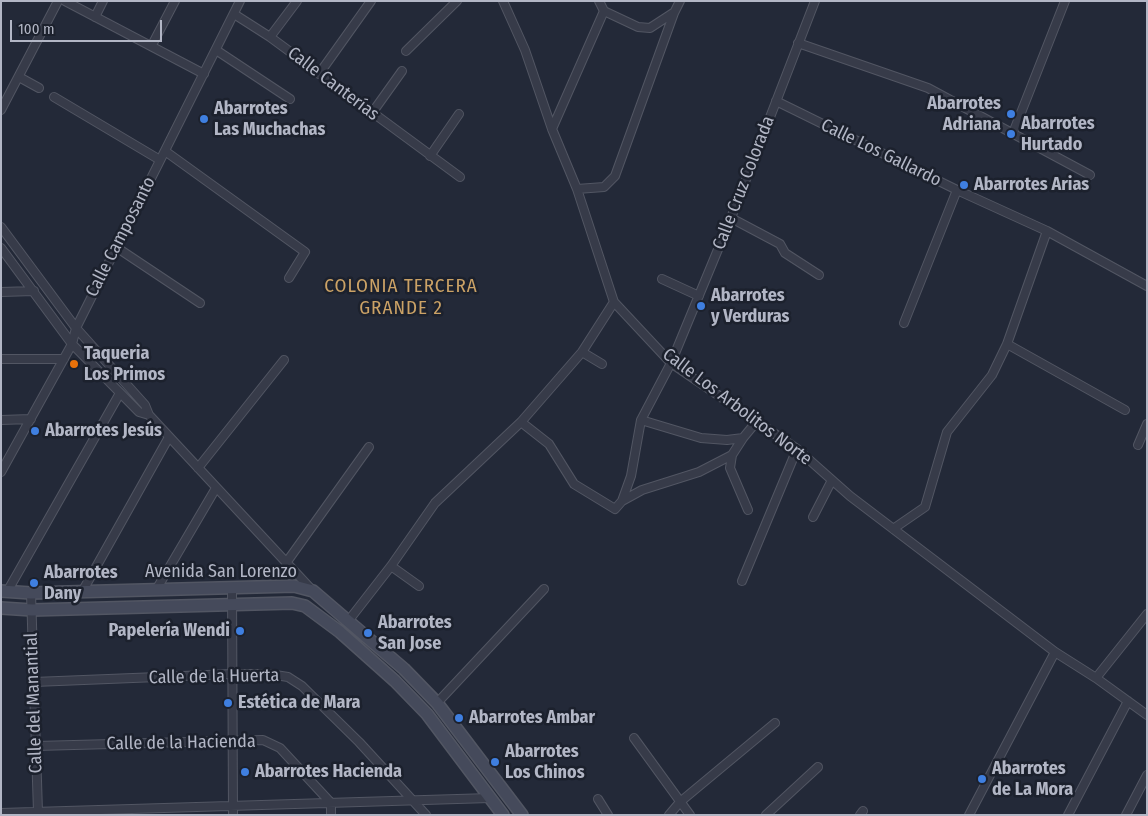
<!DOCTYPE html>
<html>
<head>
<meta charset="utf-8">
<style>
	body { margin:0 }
	#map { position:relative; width:1148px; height:816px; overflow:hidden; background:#232938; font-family:"Fira Sans Condensed",sans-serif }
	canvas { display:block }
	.frame { position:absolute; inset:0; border:2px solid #b2b6c5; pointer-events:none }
	.scale { position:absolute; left:10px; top:20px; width:152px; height:22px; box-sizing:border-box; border:2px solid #b2b6c5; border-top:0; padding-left:6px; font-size:15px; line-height:18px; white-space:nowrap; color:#b2b6c5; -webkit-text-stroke:4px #1c212d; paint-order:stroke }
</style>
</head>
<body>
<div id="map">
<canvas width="1148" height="816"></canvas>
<div class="frame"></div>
<div class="scale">100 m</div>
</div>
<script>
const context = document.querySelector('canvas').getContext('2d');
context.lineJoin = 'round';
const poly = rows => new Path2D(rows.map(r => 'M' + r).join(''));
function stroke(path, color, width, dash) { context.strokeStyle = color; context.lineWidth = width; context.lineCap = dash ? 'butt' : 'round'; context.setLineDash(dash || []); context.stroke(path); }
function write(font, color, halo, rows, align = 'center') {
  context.font = font + ' "Fira Sans Condensed",sans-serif'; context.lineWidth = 5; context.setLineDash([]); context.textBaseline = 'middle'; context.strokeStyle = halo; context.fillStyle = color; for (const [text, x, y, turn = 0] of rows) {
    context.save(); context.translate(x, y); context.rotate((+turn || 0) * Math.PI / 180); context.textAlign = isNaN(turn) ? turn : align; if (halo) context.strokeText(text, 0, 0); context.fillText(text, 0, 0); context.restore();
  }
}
const street = poly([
	[65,1,204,74],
	[503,1,525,50,552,129,577,189,614,302,671,363,797,449,850,496,1055,652,1096,678,1147,715],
	[599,1,604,11,638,27,650,28,673,13],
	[234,14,270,37,460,177],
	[95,17,103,1],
	[270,37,297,1],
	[798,43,928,88,1090,175],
	[152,45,175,1],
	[216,50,290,99],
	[406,51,457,1],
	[319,74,371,1],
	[19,77,39,88],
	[54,97,160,160],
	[776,101,957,190,1047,231,1147,286],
	[1,110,58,1],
	[372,113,402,71],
	[552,129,604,11],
	[1013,133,1065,1],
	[165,151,305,252,289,278],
	[430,156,459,114],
	[577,189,604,187,615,176,674,13,680,1],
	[731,218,780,244,785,253,819,275],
	[1,227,76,328,145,405,149,415,311,589],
	[116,247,200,303],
	[1,248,72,344,139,412,149,415],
	[662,279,699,296],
	[1,292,34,291],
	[904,323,957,190],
	[1007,344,1125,410],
	[582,352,602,364],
	[1,359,64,359],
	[1,420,31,419],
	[641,420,701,438,727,440,743,438,757,421],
	[521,422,549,444,574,484,615,509,622,501,631,476,641,420,671,363,731,218,815,1],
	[1138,445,1147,424],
	[732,455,730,468,748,510],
	[198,468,284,360],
	[1,472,72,344,76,328,240,1],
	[622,501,642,490,699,472,732,455,743,438],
	[813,517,832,480],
	[893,529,925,507,947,432,992,375,1007,344,1047,231],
	[286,563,369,447],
	[391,566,419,586],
	[742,581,797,449],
	[232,588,233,815],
	[156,590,216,488],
	[7,592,120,393],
	[82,592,169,437],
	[31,593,38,812],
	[349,620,391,566,435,503,521,422,582,352,614,302],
	[1096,678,1147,614],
	[34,682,232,674,269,674,288,677,302,686,359,742,426,815],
	[437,703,544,589],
	[634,738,690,815],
	[36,746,263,740,280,748,331,803,331,815],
	[598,799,608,815],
	[1,813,490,798],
	[669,815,680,802,775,723],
	[766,815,818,767],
	[860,815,863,811],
	[969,815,1055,652],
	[1068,815,1128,701],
	[1126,815,1147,775]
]);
const secondary = poly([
	[1,591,31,593,294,586,313,591,404,669,437,703,522,815],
	[1,608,32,610,292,603,305,606,340,632,395,681,427,714,503,815]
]);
const markers = [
	[1011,114,5,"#3f7fe0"],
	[204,119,5,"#3f7fe0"],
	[1011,134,5,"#3f7fe0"],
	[964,185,5,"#3f7fe0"],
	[701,306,5,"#3f7fe0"],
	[74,364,5,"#e8710a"],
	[35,431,5,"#3f7fe0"],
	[34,583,5,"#3f7fe0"],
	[240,631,5,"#3f7fe0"],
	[368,633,5,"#3f7fe0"],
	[228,703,5,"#3f7fe0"],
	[459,718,5,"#3f7fe0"],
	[495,762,5,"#3f7fe0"],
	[245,772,5,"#3f7fe0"],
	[982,779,5,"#3f7fe0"]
];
const streetNames = [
	["Calle Canterías",333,84,37],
	["Calle Los Gallardo",881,153,26],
	["Calle Cruz Colorada",744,183,-69],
	["Calle Camposanto",121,237,-63],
	["Calle Los Arbolitos Norte",737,407,37],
	["Avenida San Lorenzo",221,572],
	["Calle de la Huerta",214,677,-1],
	["Calle del Manantial",34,703,-92],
	["Calle de la Hacienda",181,743,-1]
];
const poiNames = [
	["Abarrotes",1001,104,"right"],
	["Adriana",1001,125,"right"],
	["Abarrotes",214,109],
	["Las Muchachas",214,130],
	["Abarrotes",1021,124],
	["Hurtado",1021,145],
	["Abarrotes Arias",974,185],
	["Abarrotes",711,296],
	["y Verduras",711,317],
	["Taqueria",84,354],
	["Los Primos",84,375],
	["Abarrotes Jesús",45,431],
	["Abarrotes",44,573],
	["Dany",44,594],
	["Abarrotes",378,623],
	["San Jose",378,644],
	["Papelería Wendi",230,631,"right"],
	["Estética de Mara",238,703],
	["Abarrotes Ambar",469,718],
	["Abarrotes",505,752],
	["Los Chinos",505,773],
	["Abarrotes",992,769],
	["de La Mora",992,790],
	["Abarrotes Hacienda",255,772]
];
const neighbourhoodNames = [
	["COLONIA TERCERA",401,287],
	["GRANDE 2",401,309]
];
stroke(street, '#525663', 10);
stroke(secondary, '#525663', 14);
stroke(street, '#373b49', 8);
stroke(secondary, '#454a5b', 11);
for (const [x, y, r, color] of markers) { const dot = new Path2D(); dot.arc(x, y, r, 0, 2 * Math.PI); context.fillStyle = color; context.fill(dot); stroke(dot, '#1c212d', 2); }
write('18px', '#b2b6c5', '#1c212d', streetNames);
write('bold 18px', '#b2b6c5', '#1c212d', poiNames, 'left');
context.letterSpacing = '1px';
write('19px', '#cba266', '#1c212d', neighbourhoodNames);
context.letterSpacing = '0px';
</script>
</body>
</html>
